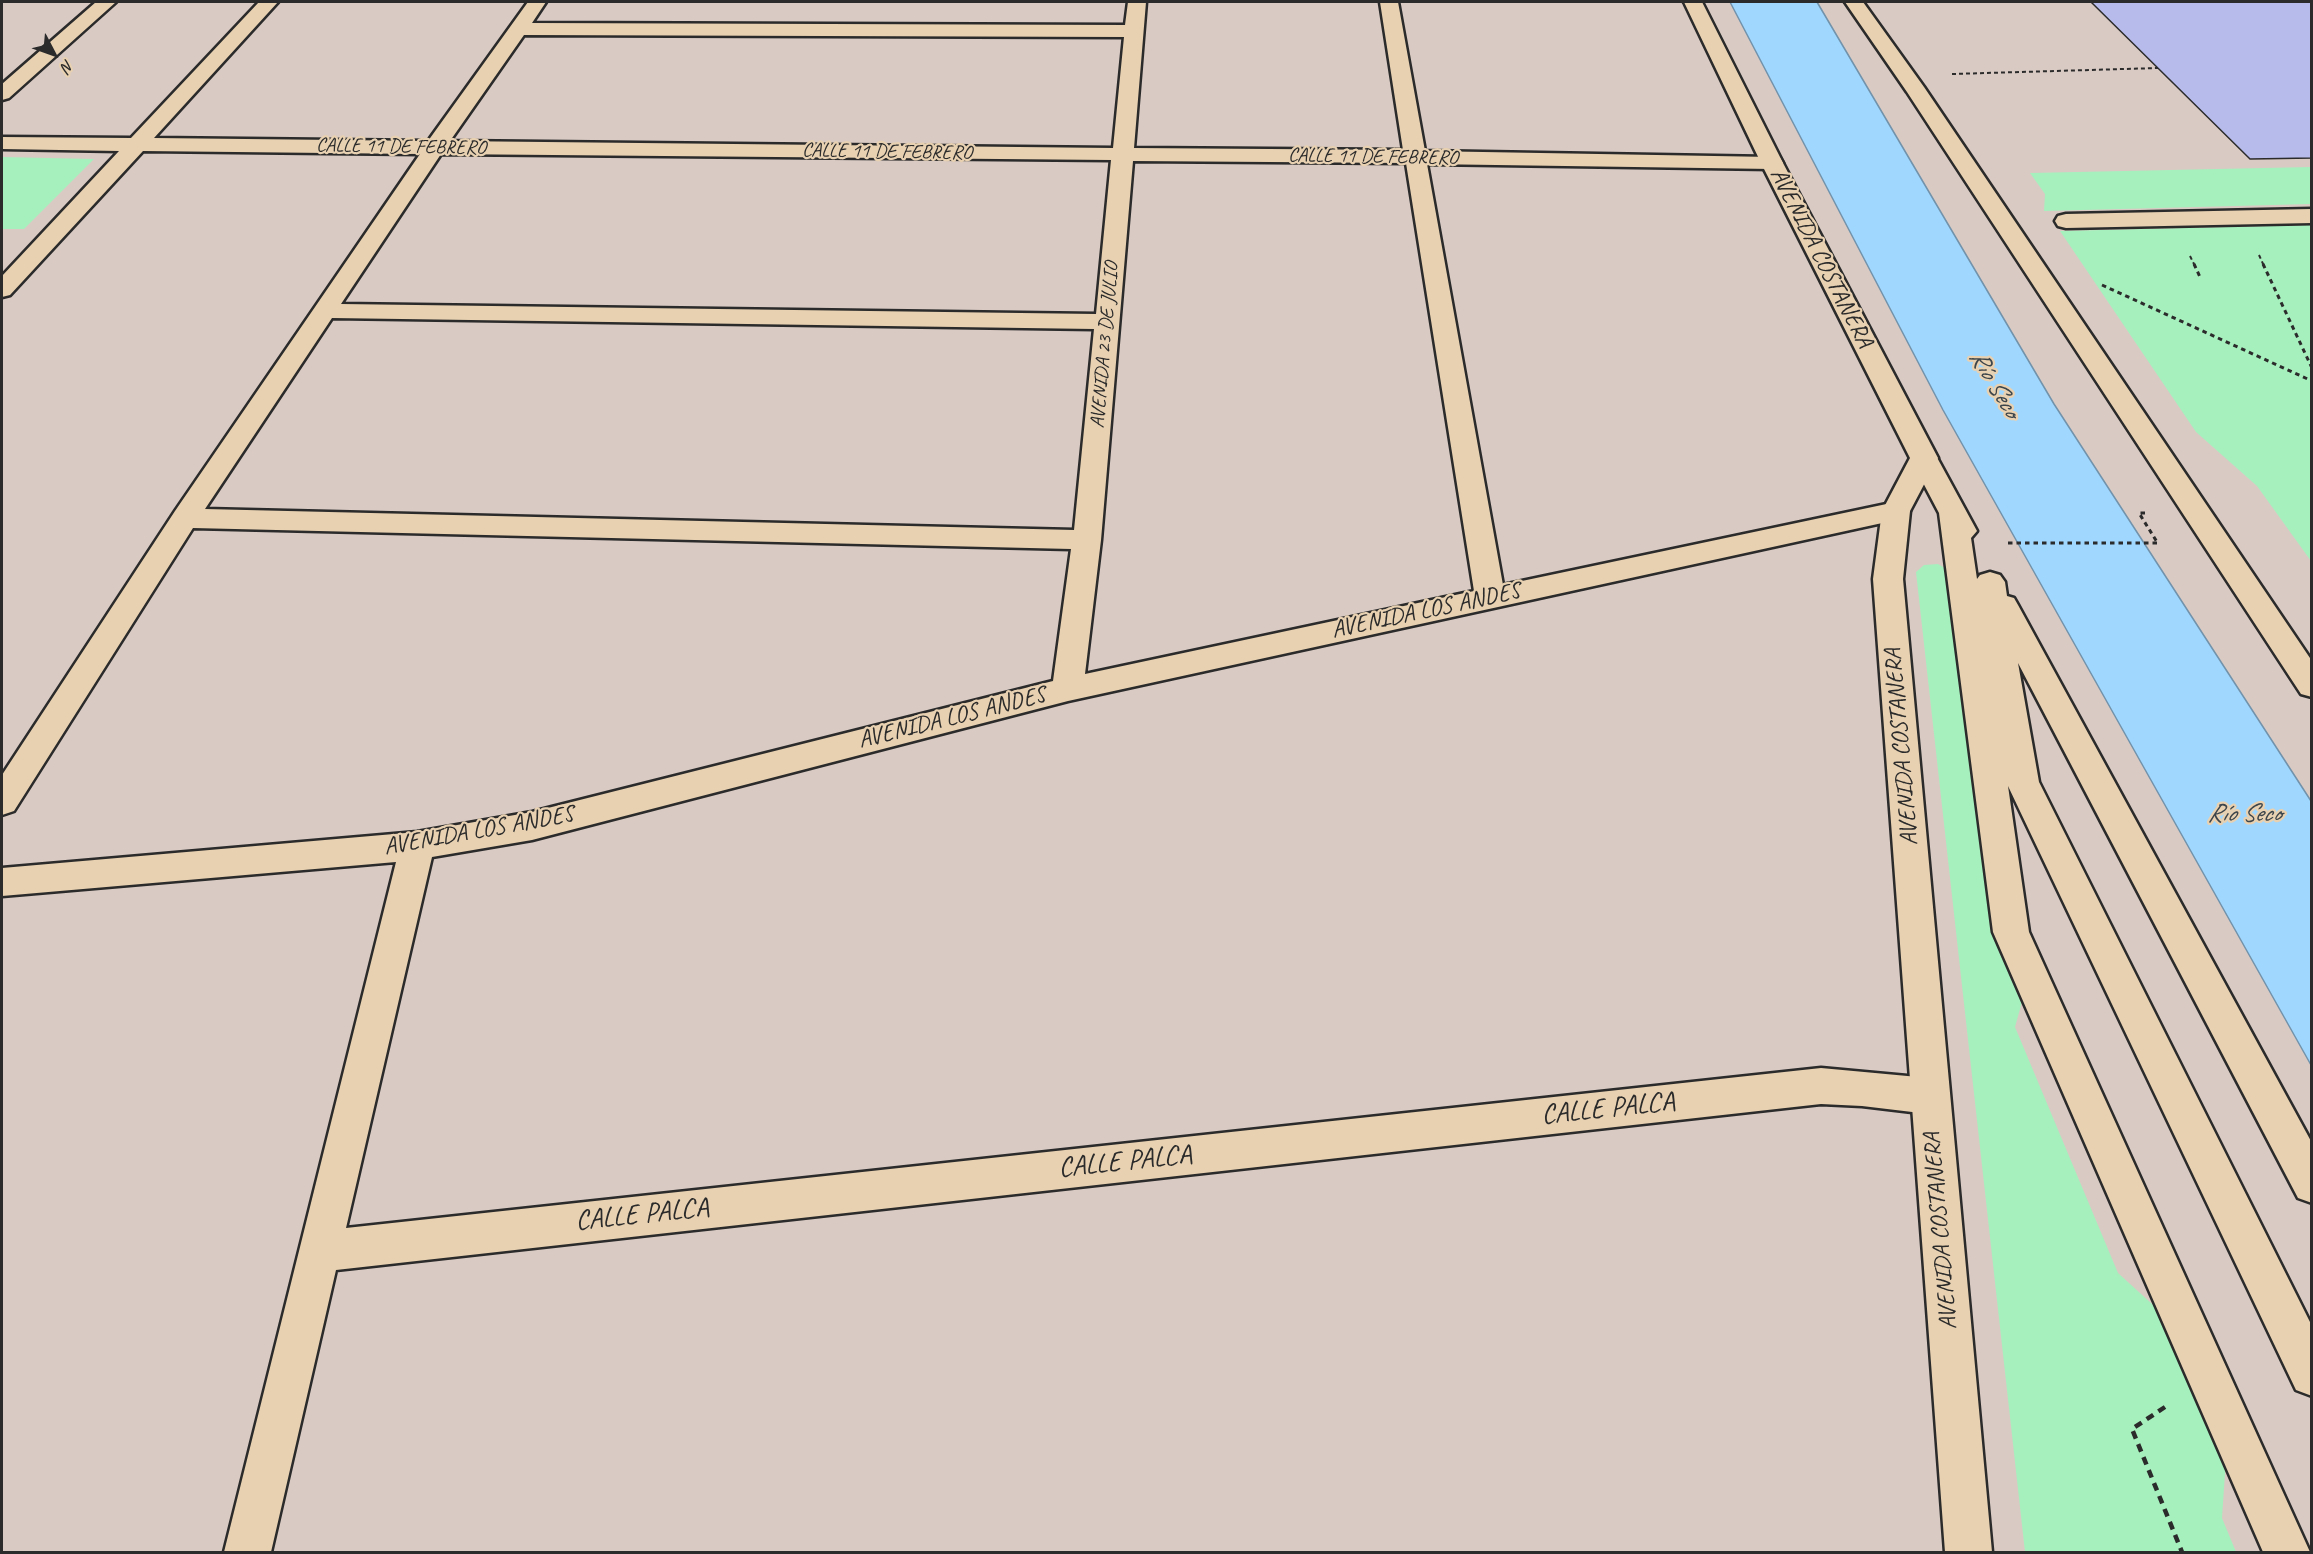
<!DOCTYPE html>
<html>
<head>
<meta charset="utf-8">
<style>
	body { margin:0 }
	#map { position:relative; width:2313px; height:1554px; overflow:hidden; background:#d9cac3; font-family:Caveat,sans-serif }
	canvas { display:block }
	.frame { position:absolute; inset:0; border:3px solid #2b2b2b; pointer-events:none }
	.north { position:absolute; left:24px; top:24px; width:60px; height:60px; -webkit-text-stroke:4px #e8d1b1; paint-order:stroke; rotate:131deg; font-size:16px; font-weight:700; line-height:24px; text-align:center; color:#2b2b2b }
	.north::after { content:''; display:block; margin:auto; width:21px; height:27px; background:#2b2b2b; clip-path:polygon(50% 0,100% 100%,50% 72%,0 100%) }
</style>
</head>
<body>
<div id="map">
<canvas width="2313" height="1554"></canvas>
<div class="frame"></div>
<div class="north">N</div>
</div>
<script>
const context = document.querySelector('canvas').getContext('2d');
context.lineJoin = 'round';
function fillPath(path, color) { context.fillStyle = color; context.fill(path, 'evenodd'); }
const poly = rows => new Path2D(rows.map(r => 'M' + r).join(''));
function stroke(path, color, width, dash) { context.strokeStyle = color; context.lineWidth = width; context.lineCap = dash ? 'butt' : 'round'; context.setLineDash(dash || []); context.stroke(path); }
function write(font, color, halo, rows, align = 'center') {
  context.font = font + ' Caveat,sans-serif'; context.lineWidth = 4.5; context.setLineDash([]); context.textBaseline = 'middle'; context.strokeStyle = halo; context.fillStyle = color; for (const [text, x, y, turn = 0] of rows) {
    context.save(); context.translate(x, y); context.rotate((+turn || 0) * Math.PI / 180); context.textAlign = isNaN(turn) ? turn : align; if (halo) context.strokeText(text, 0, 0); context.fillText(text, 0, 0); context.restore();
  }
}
const green = poly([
	[2,157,94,159,24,229,2,229],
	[2311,167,2311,204,2044,211,2045,194,2030,173],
	[2311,225,2312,225,2311,561,2257,486,2196,432,2060,231],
	[1938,564,1950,571,2025,991,2015,1027,2118,1273,2173,1323,2227,1443,2222,1518,2236,1552,2025,1552,1916,572,1924,565]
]);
const water = poly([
	[1730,2,1817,2,2054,404,2311,801,2311,1065,1943,410,1730,2]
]);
const building = poly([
	[2091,2,2312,2,2312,158,2250,159,2091,2]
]);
const pathFar2 = poly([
	[1952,74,2158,68],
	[2259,255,2264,266],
	[2190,256,2195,266]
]);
const pathFar1 = poly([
	[2194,264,2200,277],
	[2263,264,2312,368],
	[2102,285,2312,381],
	[2145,513,2139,513,2157,542],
	[2008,543,2157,543]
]);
const path = poly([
	[2165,1407,2132,1429,2182,1552]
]);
const minor = poly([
	[96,2,116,2,9,98,2,100,2,84,96,2],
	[259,2,278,2,154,138,428,141,528,2,546,2,532,23,1125,25,1128,2,1146,2,1134,148,1403,150,1380,2,1398,2,1425,151,1772,157,1780,158,1783,163,1780,168,1772,169,1427,164,1503,585,1896,502,1906,504,1910,511,1906,518,1896,520,1068,701,532,840,432,857,346,1228,1821,1068,1929,1078,1943,1083,1948,1096,1943,1109,1929,1114,1862,1106,1821,1104,336,1270,271,1552,224,1552,396,862,2,896,2,868,417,832,532,812,1053,681,1071,549,193,528,14,811,2,815,2,775,175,511,420,154,143,151,10,295,2,297,2,276,119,151,2,149,2,137,131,138,259,2],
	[524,35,1124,37,1113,148,450,141,524,35],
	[441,154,1111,160,1096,314,341,304,441,154],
	[1133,161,1406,163,1474,591,1085,674,1101,540,1133,161],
	[332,318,1094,329,1074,530,205,509,332,318],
	[2312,209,2312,223,2066,228,2058,226,2055,221,2058,216,2066,214,2312,209],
	[1924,449,1934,452,1977,531,1971,538,1977,579,1980,575,1990,572,2000,575,2005,582,2007,596,2014,598,2018,605,2312,1143,2312,1203,2298,1198,2018,663,2039,782,2312,1326,2312,1396,2296,1390,2008,786,2029,932,2310,1552,2263,1552,1993,932,1939,513,1910,458,1914,452,1924,449]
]);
const major = poly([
	[1684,2,1702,2,1783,163,1938,458,1910,511,1903,579,1992,1552,1945,1552,1873,579,1882,511,1910,458,1761,163,1684,2],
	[1845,2,1863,2,1924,87,2312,661,2312,697,2301,694,1907,92,1845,2]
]);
const farStreetnames = [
	["CALLE 11 DE FEBRERO",401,147,1],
	["CALLE 11 DE FEBRERO",887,152,1],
	["CALLE 11 DE FEBRERO",1373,157,1],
	["AVENIDA 23 DE JULIO",1105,345,-85]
];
const streetNames = [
	["AVENIDA COSTANERA",1821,258,63],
	["AVENIDA LOS ANDES",1426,611,-12],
	["AVENIDA LOS ANDES",952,718,-14],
	["AVENIDA COSTANERA",1902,747,-95],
	["AVENIDA LOS ANDES",479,831,-10],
	["AVENIDA COSTANERA",1941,1231,-95]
];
const waterNames = [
	["Río Seco",1994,384,59],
	["Río Seco",2244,814]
];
const nearStreetnames = [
	["CALLE PALCA",1608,1109,-6],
	["CALLE PALCA",1125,1162,-6],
	["CALLE PALCA",642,1215,-6]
];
fillPath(green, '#a6f0be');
fillPath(water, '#9fd7fe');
stroke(water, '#7192aa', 1.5);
fillPath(building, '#b6bbec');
stroke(building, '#2b2b2b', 1.5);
stroke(minor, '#2b2b2b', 5);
stroke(major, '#2b2b2b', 5);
stroke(pathFar2, '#2b2b2b', 2, [4, 3]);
stroke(pathFar1, '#2b2b2b', 3, [4.5, 4]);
stroke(path, '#2b2b2b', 4.5, [8, 6]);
fillPath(minor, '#e8d1b1');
fillPath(major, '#e8d1b1');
write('20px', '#2b2b2b', '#e8d1b1', farStreetnames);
write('24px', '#2b2b2b', '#e8d1b1', streetNames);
write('italic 26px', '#3c454b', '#e8d1b1', waterNames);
write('28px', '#2b2b2b', '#e8d1b1', nearStreetnames);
</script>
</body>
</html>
